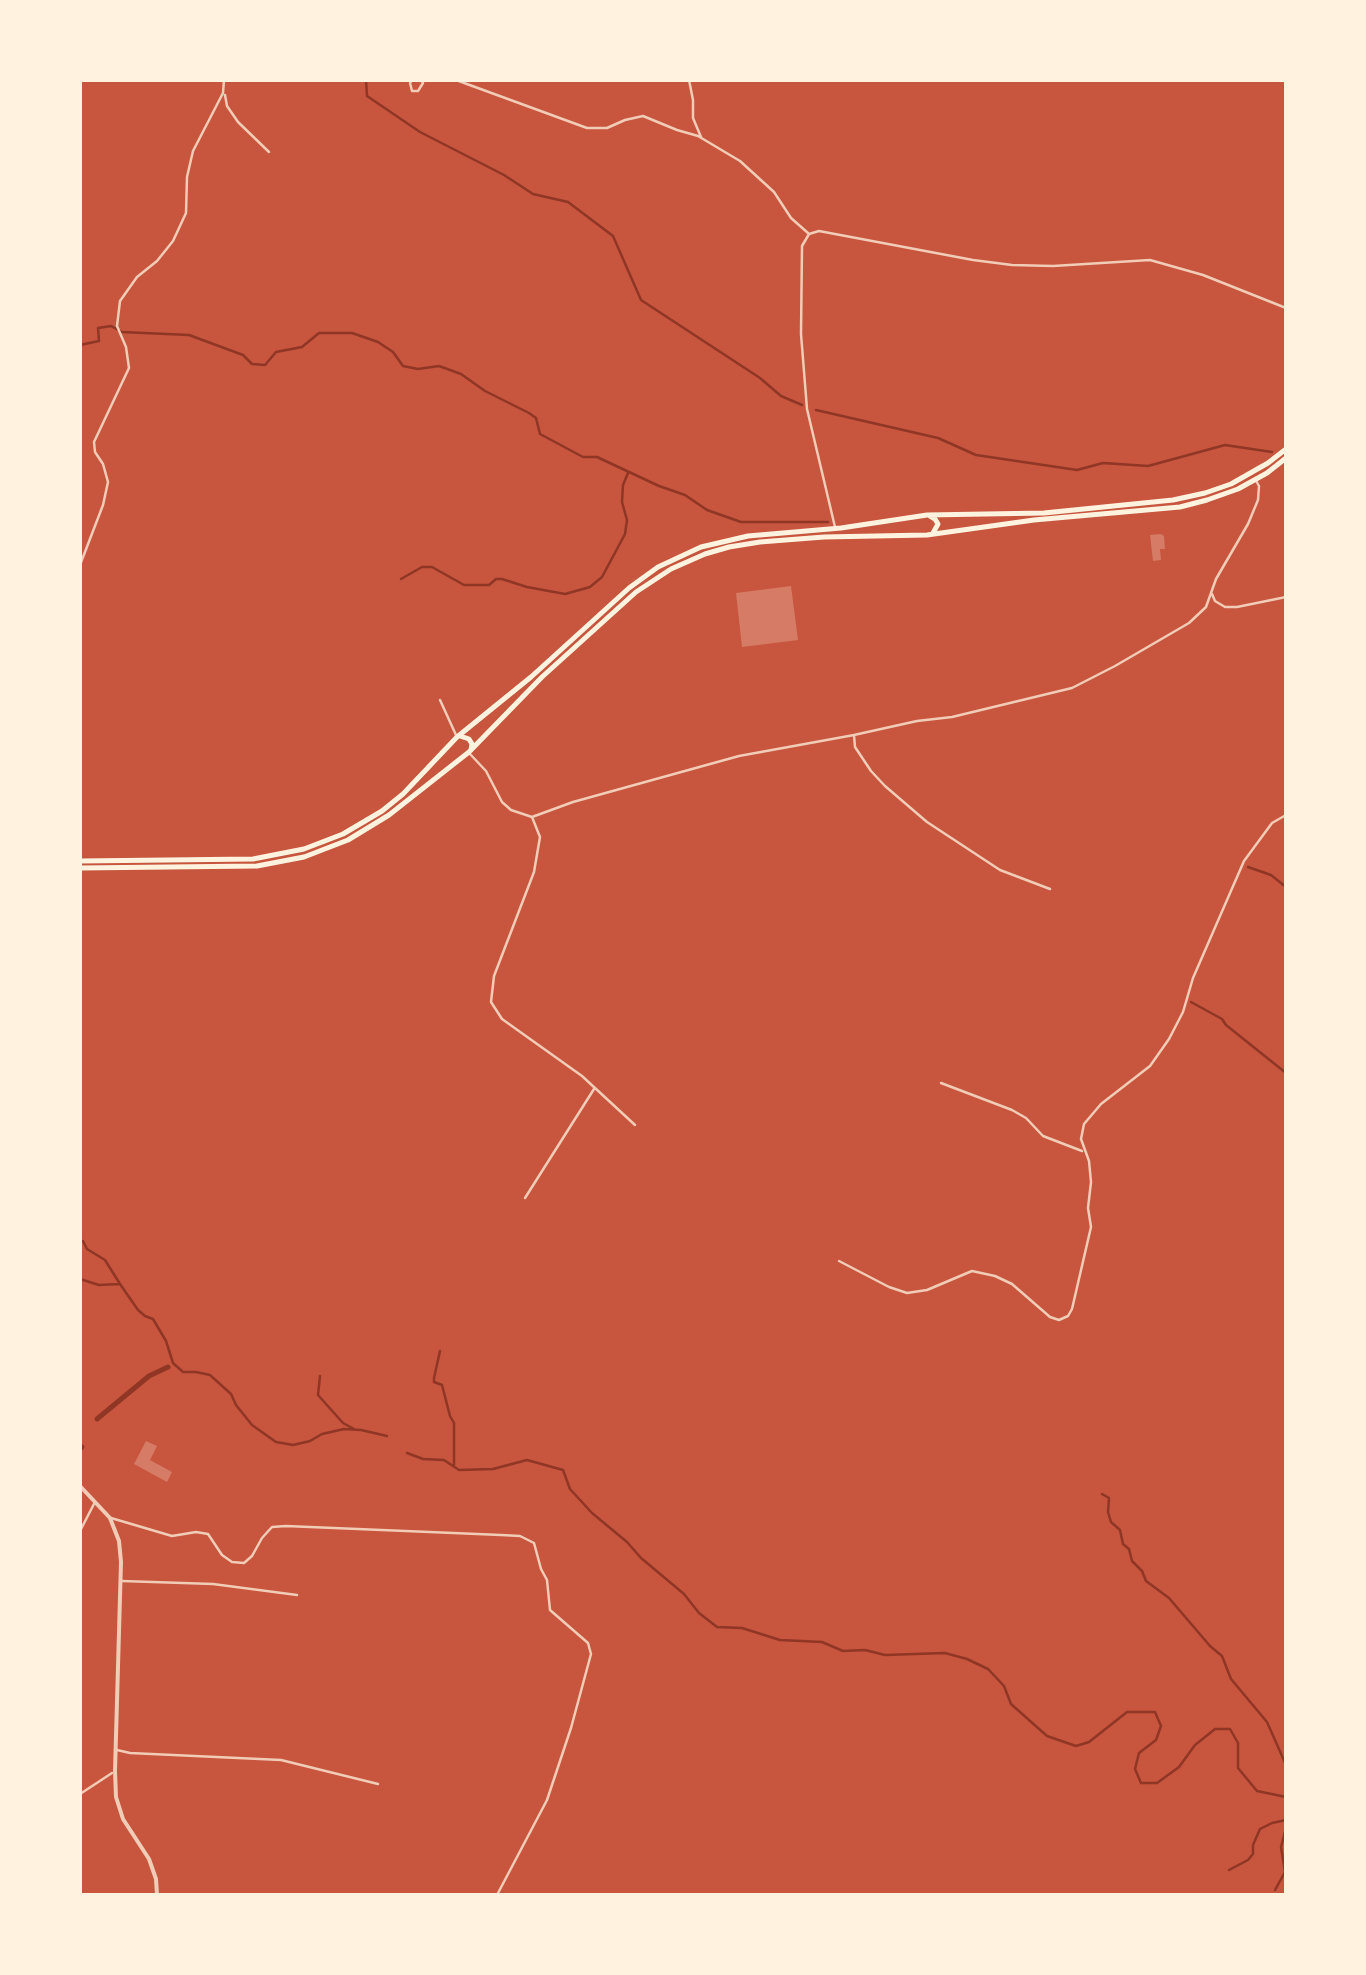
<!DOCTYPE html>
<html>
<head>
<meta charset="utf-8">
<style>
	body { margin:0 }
	#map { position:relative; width:1366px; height:1975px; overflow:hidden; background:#c8553d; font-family:Barlow,sans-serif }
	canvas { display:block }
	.frame { position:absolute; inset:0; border:82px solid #fff3e0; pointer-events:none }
</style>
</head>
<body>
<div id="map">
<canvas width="1366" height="1975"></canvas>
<div class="frame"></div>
</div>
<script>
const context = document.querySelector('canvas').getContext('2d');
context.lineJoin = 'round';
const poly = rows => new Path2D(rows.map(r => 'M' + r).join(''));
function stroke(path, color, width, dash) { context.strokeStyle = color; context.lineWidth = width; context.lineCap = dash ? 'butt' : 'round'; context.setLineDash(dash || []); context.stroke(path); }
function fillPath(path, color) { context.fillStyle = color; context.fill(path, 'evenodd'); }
const stream = poly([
	[366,80,367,96,420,132,504,175,533,194,568,202,613,236,641,300,760,378,781,396,802,405],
	[80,345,99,341,98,328,111,326,122,332,189,335,243,355,252,364,265,365,276,352,302,347,319,333,352,333,378,342,393,352,403,366,418,369,439,366,461,374,485,391,529,413,536,418,540,434,583,457,597,457,659,486,685,495,707,510,741,522,828,522],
	[816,410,938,438,976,455,1077,470,1103,463,1148,466,1225,445,1272,452],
	[401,579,422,567,432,567,464,585,489,585,496,579,502,579,527,587,565,594,590,587,602,577,625,534,627,520,622,502,623,485,628,473],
	[1248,867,1271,875,1286,887],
	[1191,1002,1222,1019,1226,1025,1286,1073],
	[83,1241,87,1249,105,1260,120,1284],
	[80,1279,99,1285,120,1284,138,1310,145,1316,153,1319,166,1341,173,1363,183,1372,196,1372,210,1375,231,1394,236,1405,252,1425,276,1442,293,1445,310,1441,322,1434,344,1429,361,1430,387,1436],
	[440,1351,434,1378,434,1382,442,1385,450,1416,454,1423,454,1465],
	[320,1376,318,1395,343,1423,354,1429],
	[407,1453,423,1459,444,1460,459,1470,493,1469,527,1460,563,1470,570,1489,592,1513,627,1542,641,1558,684,1594,699,1613,717,1627,742,1628,780,1640,822,1642,843,1651,865,1650,885,1655,945,1653,967,1659,988,1669,1004,1686,1011,1704,1047,1736,1076,1746,1089,1742,1127,1712,1155,1712,1161,1726,1156,1740,1139,1753,1135,1769,1141,1783,1157,1783,1179,1767,1195,1745,1215,1729,1230,1729,1238,1743,1238,1768,1257,1791,1286,1797],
	[1102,1494,1109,1498,1108,1512,1111,1522,1120,1530,1123,1544,1129,1549,1132,1561,1142,1571,1146,1581,1169,1598,1210,1646,1222,1656,1231,1679,1267,1722,1286,1765],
	[1229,1870,1248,1860,1253,1854,1253,1845,1260,1829,1272,1823,1286,1820],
	[1275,1890,1285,1872,1281,1847,1286,1828]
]);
const canal = poly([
	[97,1419,149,1376,168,1367],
	[80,1449,82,1447]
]);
const building = poly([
	[1161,534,1164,536,1165,549,1160,549,1161,560,1153,561,1150,535],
	[791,586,798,640,742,647,736,593],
	[146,1441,157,1446,150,1460,172,1472,167,1482,134,1464]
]);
const minor = poly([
	[412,80,410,83,412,91,418,91,423,83,421,80],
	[456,80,587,128,607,128,625,120,643,116,677,130,698,136,740,161,774,192,791,218,808,233],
	[689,80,693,100,693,118,701,137],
	[225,95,227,106,238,122,269,152],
	[835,527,807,409,801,334,802,246,809,234,819,231,973,260,1012,265,1053,266,1150,260,1203,275,1286,308],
	[80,565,103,505,108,482,103,464,95,452,94,442,129,368,126,347,117,326,120,301,137,277,157,261,173,241,186,213,187,177,193,151,223,93,224,80],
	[1212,594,1215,601,1225,607,1237,607,1286,597],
	[440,700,456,735],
	[854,735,855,747,871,771,885,786,927,822,1000,870,1050,889],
	[470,754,486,771,502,802,511,810,532,817,540,837,534,872,494,976,491,1002,502,1019,582,1076,635,1125],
	[532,817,573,802,739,756,854,735,917,721,952,717,1072,688,1115,666,1189,623,1206,607,1216,579,1248,524,1258,500,1259,486,1255,479],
	[941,1083,1012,1110,1026,1118,1043,1136,1082,1151],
	[525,1198,594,1089],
	[839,1261,889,1287,907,1293,927,1290,972,1271,995,1276,1012,1284,1050,1317,1059,1320,1068,1316,1072,1309,1091,1227,1088,1208,1091,1182,1089,1161,1081,1139,1084,1124,1101,1104,1150,1066,1169,1039,1183,1012,1193,978,1244,861,1272,823,1286,815],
	[111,1518,172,1536,196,1532,208,1534,222,1555,232,1562,244,1563,252,1556,262,1538,272,1527,286,1526,501,1535,520,1536,534,1543,541,1569,547,1580,550,1610,588,1643,591,1654,571,1728,547,1800,497,1895],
	[80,1531,95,1502],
	[80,1570,80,1586],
	[122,1581,213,1584,297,1595],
	[117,1750,130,1753,281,1760,378,1784],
	[80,1794,112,1773]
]);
const tertiary = poly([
	[80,1486,110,1518,119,1541,121,1562,115,1771,116,1797,123,1819,149,1859,156,1879,157,1895]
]);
const secondary = poly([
	[930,516,935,519,938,524,933,533],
	[460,736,469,739,472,744,471,750],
	[80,861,253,859,304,849,343,834,382,811,403,794,457,737,531,677,629,588,658,567,701,547,748,536,841,528,927,515,1044,513,1173,500,1205,493,1231,484,1268,463,1286,449],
	[80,868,257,866,304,857,348,840,389,815,469,752,542,677,636,592,671,569,705,554,729,547,760,542,824,537,927,535,1034,520,1180,507,1207,500,1238,489,1267,473,1286,458]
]);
stroke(stream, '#8f3625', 2.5);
stroke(canal, '#8f3625', 5);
fillPath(building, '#d67c66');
stroke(minor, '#f1ccb7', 2.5);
stroke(tertiary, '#f1ccb7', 4);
stroke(secondary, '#fff3e0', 5);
</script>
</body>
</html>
